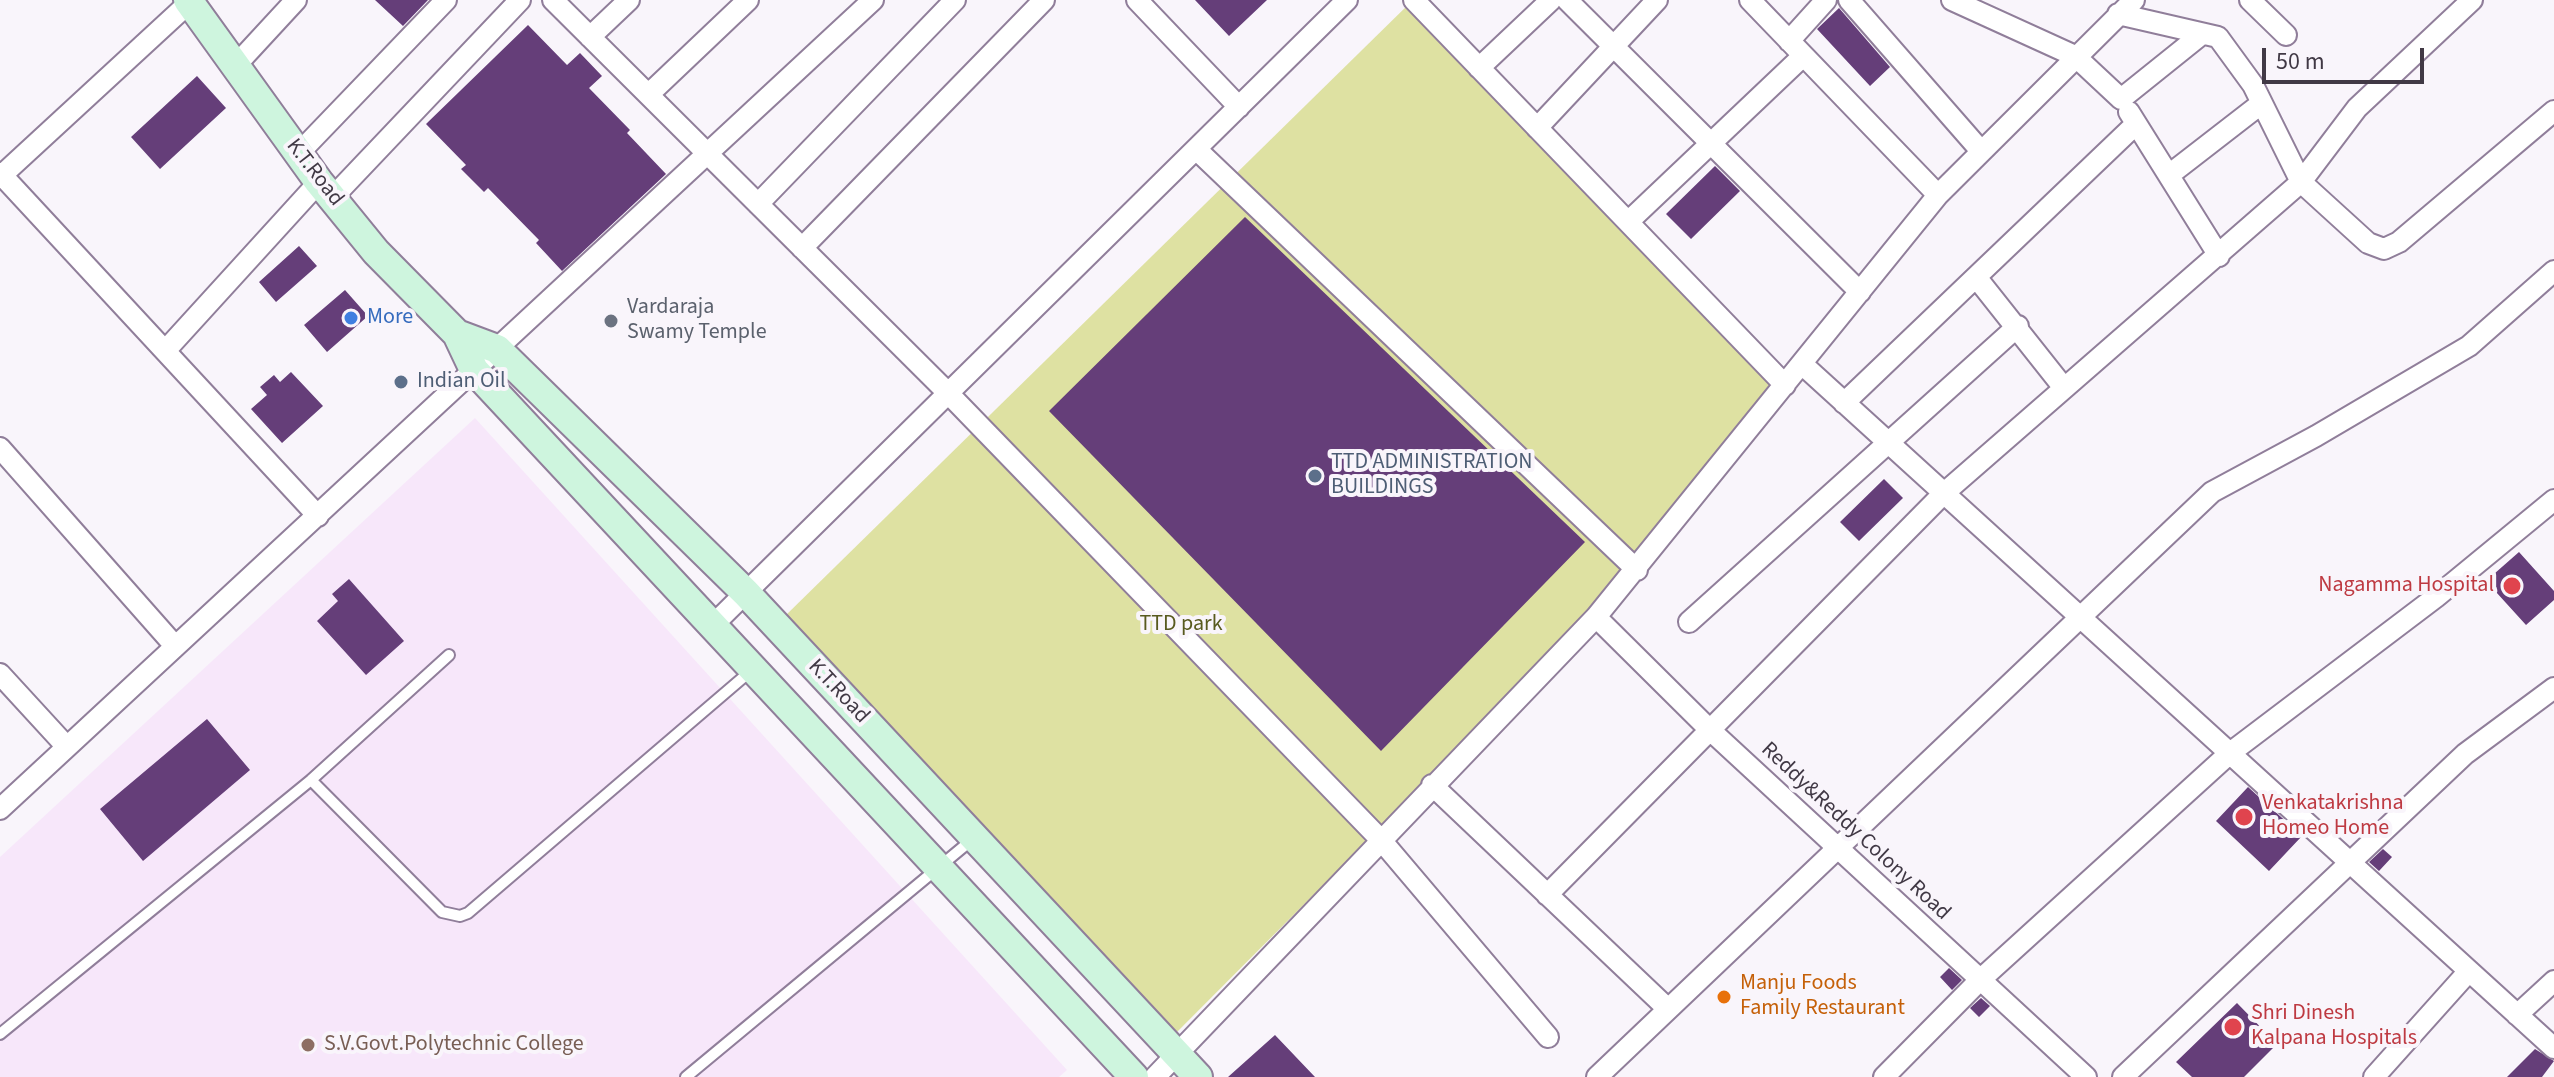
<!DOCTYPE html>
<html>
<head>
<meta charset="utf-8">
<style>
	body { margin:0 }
	#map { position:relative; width:2554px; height:1077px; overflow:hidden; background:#f9f5fb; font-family:"Source Sans 3",sans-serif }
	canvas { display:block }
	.scale { position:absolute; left:2262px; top:48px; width:162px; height:36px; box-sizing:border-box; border:4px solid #413945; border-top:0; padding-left:10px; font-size:24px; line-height:28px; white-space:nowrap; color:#413945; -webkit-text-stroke:6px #f9f5fb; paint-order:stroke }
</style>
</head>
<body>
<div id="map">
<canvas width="2554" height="1077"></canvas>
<div class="scale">50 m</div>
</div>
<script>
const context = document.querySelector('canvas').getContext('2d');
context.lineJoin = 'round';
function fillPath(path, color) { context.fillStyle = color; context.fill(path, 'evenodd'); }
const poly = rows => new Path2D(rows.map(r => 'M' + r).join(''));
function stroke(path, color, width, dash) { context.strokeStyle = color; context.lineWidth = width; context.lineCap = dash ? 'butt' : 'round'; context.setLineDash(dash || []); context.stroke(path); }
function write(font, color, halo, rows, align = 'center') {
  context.font = font + ' "Source Sans 3",sans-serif'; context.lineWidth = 8; context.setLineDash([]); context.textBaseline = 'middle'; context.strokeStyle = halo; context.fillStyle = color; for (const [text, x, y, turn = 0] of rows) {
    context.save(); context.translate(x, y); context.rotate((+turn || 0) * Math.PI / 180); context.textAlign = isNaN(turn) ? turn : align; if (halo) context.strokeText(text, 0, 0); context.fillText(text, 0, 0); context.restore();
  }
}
const education = poly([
	[475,418,1067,1070,1059,1077,0,1077,0,857]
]);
const green = poly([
	[1413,0,1785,385,1637,570,1175,1034,784,617]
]);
const building = poly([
	[375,0,428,0,403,26],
	[1195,0,1267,0,1229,36],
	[1839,8,1890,67,1870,86,1817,29],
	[528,25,567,65,580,53,602,76,589,88,630,130,627,133,666,174,562,271,536,243,539,240,488,188,484,192,461,169,466,165,426,124],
	[197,76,226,108,160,169,131,137],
	[1715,166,1740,191,1691,239,1666,214],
	[1245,217,1585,542,1381,751,1049,411],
	[299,246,317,266,276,302,259,282],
	[345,290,368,316,327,352,304,325],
	[291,372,323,406,282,443,251,409,267,395,260,387,274,375,280,382],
	[1884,479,1903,498,1859,541,1840,522],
	[2519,552,2554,591,2554,600,2526,625,2486,581],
	[349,579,404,641,366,675,317,621,338,601,332,594],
	[207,719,250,770,143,861,100,809],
	[2248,787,2302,836,2269,871,2216,821],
	[2383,849,2392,857,2379,871,2369,862],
	[1949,968,1962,980,1952,990,1940,977],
	[1981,998,1990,1006,1979,1017,1970,1008],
	[2237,1003,2277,1044,2244,1077,2192,1077,2176,1062],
	[1275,1035,1315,1077,1228,1077],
	[2535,1049,2554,1061,2542,1077,2507,1077]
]);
const lane = poly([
	[311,780,442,912,460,916,468,913,753,669],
	[0,1034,311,780,449,655],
	[686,1077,974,838]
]);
const street = poly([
	[553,0,948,393,1381,840,1548,1037],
	[1137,0,1239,107],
	[1414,0,1785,385],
	[1567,0,1860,292],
	[1750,0,1938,195],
	[1849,0,1981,151],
	[1952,0,2075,56,2121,99,2202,34],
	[2250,0,2286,35],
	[2118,14,2218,37,2253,85,2301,182,2368,243,2384,249,2399,242,2554,111],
	[590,37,629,0],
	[1789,41,1826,0],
	[236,65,296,0],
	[1479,68,1551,0],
	[649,94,748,0],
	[2129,112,2219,256],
	[1537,128,1657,0],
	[1196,149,1637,570],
	[298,154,446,0],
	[0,173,318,516],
	[2169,175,2262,103],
	[0,177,190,2],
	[333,197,520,0],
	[758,204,955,0],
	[1628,222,1803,56],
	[802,248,1044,0],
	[1976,277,2064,388],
	[165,351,319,182],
	[1802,364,2554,1048],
	[1844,403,2136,124],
	[0,448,175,646],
	[1596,617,1709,729,2086,1077],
	[1689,622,2018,326],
	[714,624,1347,0],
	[0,674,67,747,873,0],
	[1432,785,1668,1009],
	[0,809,67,747],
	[1547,895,1943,494,2301,182,2357,108,2472,0],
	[2517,1015,2554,981],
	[1155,1077,1596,617,1938,195,2134,0],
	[1597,1077,2212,492,2316,436,2469,346,2554,271],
	[1884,1077,1980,980,2230,753,2436,597,2554,500],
	[2123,1077,2465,754,2554,688],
	[2374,1077,2469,971]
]);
const secondary = poly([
	[188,0,319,182,376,252,457,334,474,370,1134,1077],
	[457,334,497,349,746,593,1198,1077]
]);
const markers = [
	[351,318,8,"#3f7fe0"],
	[611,321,8,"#6b7280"],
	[401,382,8,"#5c6f8a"],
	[1315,476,8,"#5c6f8a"],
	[2512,586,10,"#e0444e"],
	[2244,817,10,"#e0444e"],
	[1724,997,8,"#e8710a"],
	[2233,1027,10,"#e0444e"],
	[308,1045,8,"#8d6e63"]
];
const streetNames = [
	["K.T.Road",314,173,52],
	["K.T.Road",838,692,47],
	["Reddy&Reddy Colony Road",1855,832,43]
];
const worshipNames = [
	["Vardaraja",627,308],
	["Swamy Temple",627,333]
];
const shopNames = [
	["More",367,318]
];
const serviceNames = [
	["Indian Oil",417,382],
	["TTD ADMINISTRATION",1331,463],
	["BUILDINGS",1331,488]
];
const healthNames = [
	["Nagamma Hospital",2494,586,"right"],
	["Venkatakrishna",2262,804],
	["Homeo Home",2262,829],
	["Shri Dinesh",2251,1014],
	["Kalpana Hospitals",2251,1039]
];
const parkNames = [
	["TTD park",1181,625]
];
const foodNames = [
	["Manju Foods",1740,984],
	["Family Restaurant",1740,1009]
];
const educationNames = [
	["S.V.Govt.Polytechnic College",324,1045]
];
fillPath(education, '#f7e7fa');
fillPath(green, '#dee1a2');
fillPath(building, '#653e79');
stroke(lane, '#907e9a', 14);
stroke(street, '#907e9a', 24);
stroke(secondary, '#907e9a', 32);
stroke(lane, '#fff', 10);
stroke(street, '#fff', 20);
stroke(secondary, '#cef5de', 28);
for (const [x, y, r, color] of markers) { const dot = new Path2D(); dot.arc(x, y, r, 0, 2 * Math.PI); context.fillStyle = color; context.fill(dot); stroke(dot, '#f9f5fb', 3); }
write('22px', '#413945', '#f9f5fb', streetNames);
write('22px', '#5b616d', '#f9f5fb', worshipNames, 'left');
write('22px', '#366cbe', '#f9f5fb', shopNames, 'left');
write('22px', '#4e5e75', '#f9f5fb', serviceNames, 'left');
write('22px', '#be3a42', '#f9f5fb', healthNames, 'left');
write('22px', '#585a1f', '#f9f5fb', parkNames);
write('22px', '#c56008', '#f9f5fb', foodNames, 'left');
write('22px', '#785e54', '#f9f5fb', educationNames, 'left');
</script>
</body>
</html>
